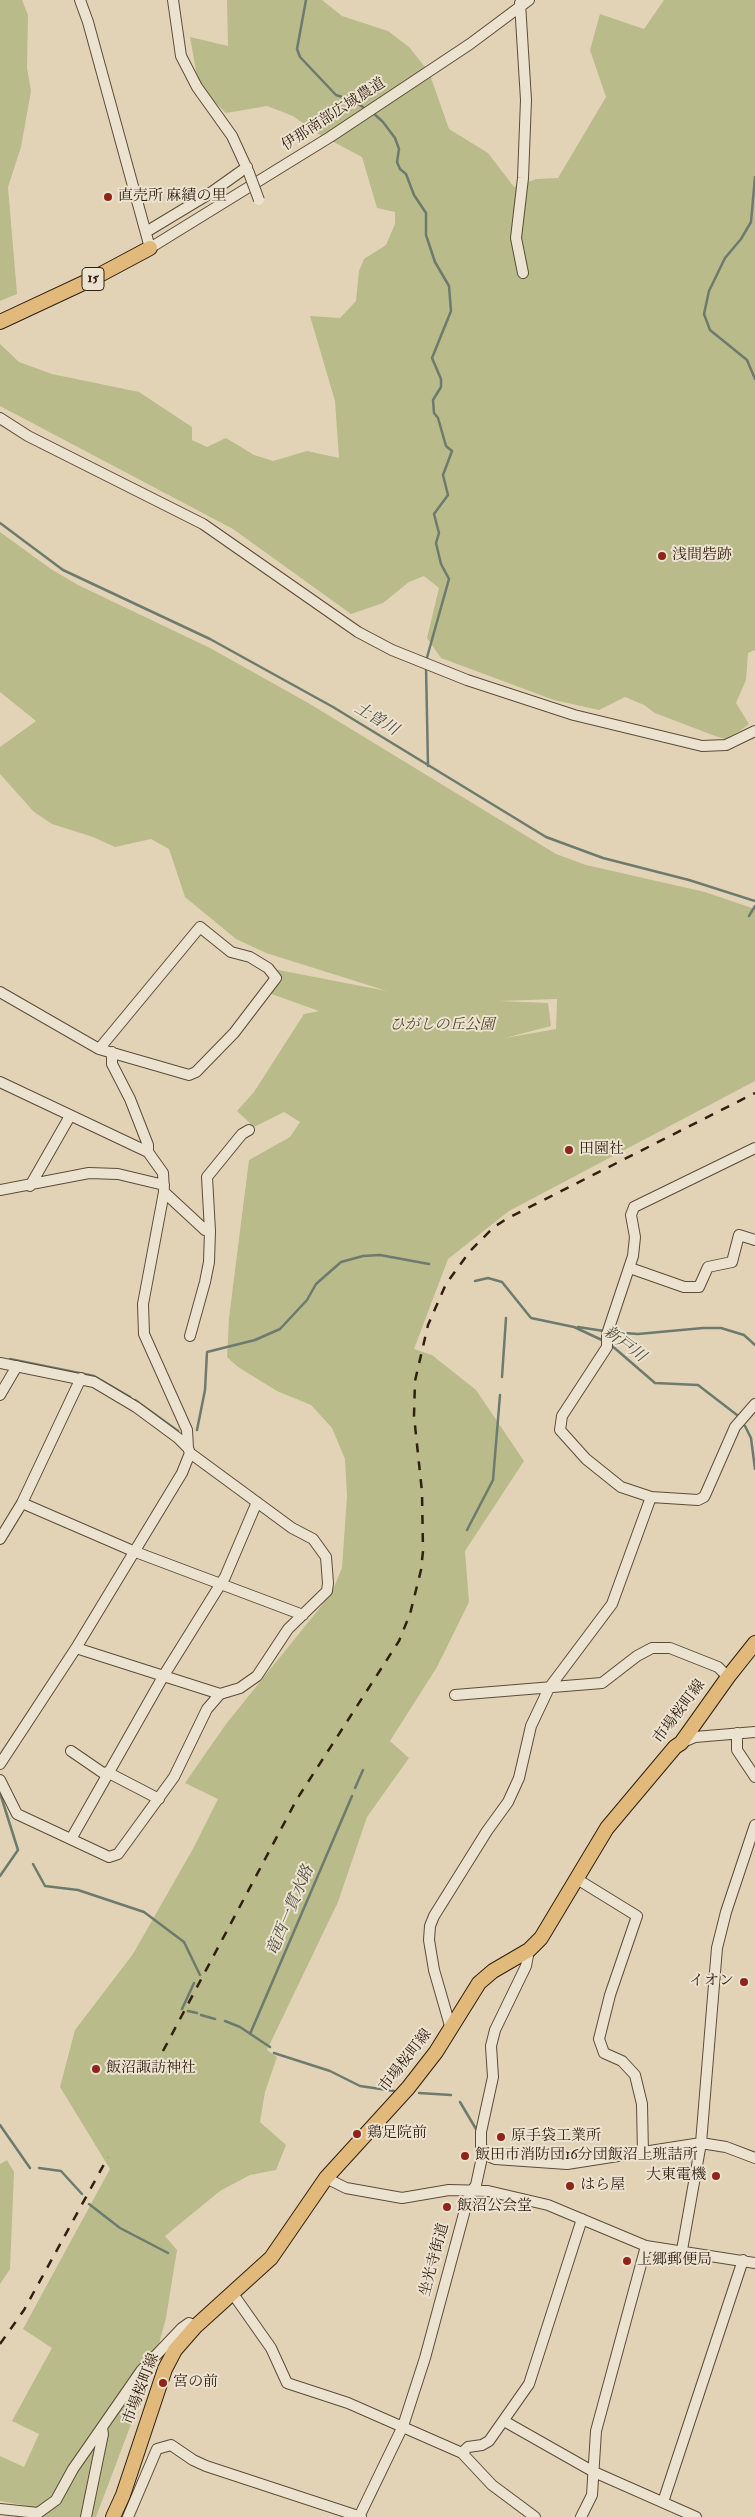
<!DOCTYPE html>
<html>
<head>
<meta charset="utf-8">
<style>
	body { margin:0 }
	canvas { display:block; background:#e2d3b6 }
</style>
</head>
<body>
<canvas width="755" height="2517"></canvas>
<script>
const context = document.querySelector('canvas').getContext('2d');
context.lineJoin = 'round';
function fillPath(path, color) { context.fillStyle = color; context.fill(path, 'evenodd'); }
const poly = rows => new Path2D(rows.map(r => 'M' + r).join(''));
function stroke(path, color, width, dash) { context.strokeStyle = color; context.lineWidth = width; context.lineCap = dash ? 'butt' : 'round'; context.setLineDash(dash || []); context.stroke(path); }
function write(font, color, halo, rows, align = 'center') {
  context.font = font + ' "IM FELL Double Pica","Noto Serif JP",serif'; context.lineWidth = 4; context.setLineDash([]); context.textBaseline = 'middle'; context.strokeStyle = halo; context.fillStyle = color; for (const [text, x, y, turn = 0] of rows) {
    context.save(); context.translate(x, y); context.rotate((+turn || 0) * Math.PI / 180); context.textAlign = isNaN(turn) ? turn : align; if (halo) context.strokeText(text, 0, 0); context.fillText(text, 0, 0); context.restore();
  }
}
const green = poly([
	[0,0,22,0,28,15,27,68,31,91,21,147,8,187,17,294,0,301],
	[227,0,322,0,342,16,388,31,409,47,429,72,449,129,488,153,514,187,536,179,558,178,606,97,590,50,600,14,644,29,664,0,755,0,755,650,748,653,746,680,736,703,749,724,741,730,725,739,715,736,655,713,644,705,625,697,599,710,554,700,441,658,427,638,439,588,424,576,409,582,383,603,351,614,233,529,0,406,0,344,19,362,52,374,139,392,192,427,192,440,207,447,226,438,254,455,273,461,307,451,339,458,335,401,310,316,340,318,356,301,359,271,364,259,386,245,395,224,395,212,377,208,362,157,315,132,293,116,267,106,226,113,199,87,190,37,228,46],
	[0,532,51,569,78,585,210,648,310,704,556,854,586,865,705,892,755,909,755,1081,509,1211,448,1259,414,1349,432,1355,476,1390,524,1461,465,1551,469,1602,437,1667,390,1741,409,1758,367,1817,338,1902,267,2050,277,2057,265,2092,260,2122,286,2145,276,2170,250,2175,220,2191,165,2236,177,2250,166,2318,153,2366,96,2517,29,2517,28,2506,0,2501,0,2456,24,2467,39,2434,12,2421,52,2348,23,2329,110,2169,60,2087,75,2030,133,1954,194,1847,218,1799,185,1783,226,1724,331,1594,342,1568,347,1496,345,1459,332,1428,311,1405,277,1391,238,1367,227,1357,229,1318,249,1160,290,1137,300,1122,284,1112,254,1127,237,1111,254,1092,304,1014,319,1011,266,992,276,978,268,968,387,991,266,953,236,939,185,897,169,849,151,839,115,847,93,837,52,824,34,812,0,774,0,747,36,721,0,692],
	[557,999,556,1029,505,1038,551,1026,548,1003,499,1001],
	[7,2160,14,2172,10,2269,0,2284,0,2164]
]);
const stream = poly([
	[306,0,297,49,300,57,336,95,354,101,367,110],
	[372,112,383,122,395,138,399,149,397,162,400,169,406,174,414,195,426,213,426,235,435,262,449,286,451,311,432,358,441,379,441,387,433,400,434,413,438,418,446,446,452,451,443,475,448,495,434,514,439,533,436,543,441,564,449,579,426,661],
	[755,177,751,222,741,239,725,258,709,291,704,314,710,330,747,360,755,379],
	[0,523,63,570,210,639,333,707,546,837,603,858,689,880,755,901],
	[426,666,428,766],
	[749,916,755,906],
	[475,1281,488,1278,502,1282,531,1318,574,1327,604,1341],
	[578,1327,604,1331],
	[610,1332,638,1334,703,1328,721,1328,744,1335,755,1345],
	[611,1345,655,1383,698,1385,737,1415],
	[10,1359,94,1376,130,1397],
	[502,1377,506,1318],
	[135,1400,178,1431],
	[745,1426,751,1438,755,1469],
	[197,1430,205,1390,207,1352,255,1340,280,1329,307,1300,316,1284,341,1262,363,1256,380,1255,429,1264],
	[467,1530,493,1480,500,1395],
	[355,1788,363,1770],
	[0,1793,18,1850,0,1876],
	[33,1864,45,1886,78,1890,144,1912,184,1942,200,1975],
	[182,2009,194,1983],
	[188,2011,197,2013],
	[201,2015,215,2019],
	[225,2021,240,2027,270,2047],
	[250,2034,352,1796],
	[274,2053,330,2071,360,2086,394,2091],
	[419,2093,451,2095],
	[460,2102,476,2129],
	[0,2125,30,2168],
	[39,2168,61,2171,82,2194],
	[89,2204,120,2228,168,2253]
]);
const minor = poly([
	[80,0,88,22,150,248,330,137,470,44,529,0],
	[173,0,181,56,197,87,232,136,249,173],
	[520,3,526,100,523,178,516,238,523,273],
	[146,232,209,194,247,167],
	[0,418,28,436,203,524,358,632,392,650,467,680,574,715,702,746,726,745,755,731],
	[0,992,99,1049,189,1075,196,1072,234,1033,276,978,268,968,250,957,231,952,200,927,99,1049],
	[112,1052,112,1064,130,1099,148,1145,148,1152],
	[0,1082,148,1152,163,1173,164,1192,143,1304,144,1334,187,1430,188,1448,190,1453,292,1528,313,1539,326,1557,328,1583,327,1591,288,1629,257,1676,240,1688,220,1694,207,1709,174,1777,118,1854,109,1857,17,1814,0,1780],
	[755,1148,634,1207,631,1215,635,1237,633,1256,607,1334,607,1347,562,1416,560,1430,586,1459,621,1487,651,1497,698,1500,704,1497,706,1493,735,1427,755,1404],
	[30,1186,70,1116],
	[0,1190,89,1173,118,1174,164,1185],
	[164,1192,205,1230,210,1231,207,1177,242,1134,249,1130],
	[630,1268,684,1287,699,1287,708,1267,732,1262,739,1235,755,1240],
	[190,1336,205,1282,209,1262,210,1231],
	[0,1363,94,1382,136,1407,178,1438,188,1448],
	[0,1395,17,1366],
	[22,1503,133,1551,303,1615],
	[0,1539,22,1503,81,1378],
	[76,1648,220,1694],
	[455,1695,602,1683,637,1656,652,1648,670,1648,718,1667,728,1677],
	[737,1733,737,1750,755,1777],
	[681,1743,695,1737,755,1732],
	[71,1751,106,1775],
	[0,1764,76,1648,182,1473,190,1453],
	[107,1772,159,1799],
	[71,1839,164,1675,225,1577,257,1502],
	[577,1879,637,1916,610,1995,599,2039,604,2053,622,2061,635,2075,642,2104,643,2154],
	[451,2029,434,1970,429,1940,430,1926,434,1916,487,1831,508,1802,519,1778,531,1726,549,1688,612,1604,651,1497],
	[481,2146,488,2156,495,2159,567,2164,701,2143,726,2147,755,2158],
	[326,2178,346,2188,402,2198,449,2190,488,2191,548,2205,646,2246,755,2263],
	[682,2250,701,2143,717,1948,726,1912,755,1825],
	[233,2294,271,2348,287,2383,348,2403,462,2453,492,2485,535,2517],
	[504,2421,594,2472,696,2517],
	[462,2453,468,2447,482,2445,489,2441,529,2384,582,2219],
	[663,2502,743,2260],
	[0,2509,38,2513,56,2500,73,2469,141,2371,182,2328,189,2323,196,2326],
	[86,2517,103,2434,102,2428],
	[128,2517,157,2449,171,2445,193,2460,206,2466,361,2517],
	[359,2517,403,2426,425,2358,469,2195,476,2185,481,2162,481,2132,493,2077,491,2046,495,2030,526,1966,529,1950],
	[581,2517,592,2495,596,2431,646,2246]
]);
const major = poly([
	[0,322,92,279,150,248],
	[113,2517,123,2495,165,2369,175,2350,196,2326,271,2258,326,2178,408,2088,436,2052,479,1983,493,1971,529,1950,541,1938,607,1828,675,1747,681,1743,728,1677,755,1643]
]);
const rail = poly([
	[163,2051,297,1799,399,1641,410,1614,421,1570,423,1551,422,1492,414,1416,415,1381,428,1325,446,1284,470,1251,494,1227,508,1218,755,1093],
	[0,2344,24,2310,108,2157]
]);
const minorBridge = poly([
	[249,173,259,200]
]);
const markers = [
	[108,197,5,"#8f2418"],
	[662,556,5,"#8f2418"],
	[569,1150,5,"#8f2418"],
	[744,1982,5,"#8f2418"],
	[96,2069,5,"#8f2418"],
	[357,2134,5,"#8f2418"],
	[501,2137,5,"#8f2418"],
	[465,2156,5,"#8f2418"],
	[716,2176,5,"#8f2418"],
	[570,2186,5,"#8f2418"],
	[447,2207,5,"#8f2418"],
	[627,2261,5,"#8f2418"],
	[163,2383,5,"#8f2418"]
];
const shields = [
	[93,279,22]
];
const shieldNames = [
	["15",93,279]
];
const streetNames = [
	["伊那南部広域農道",334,115,-33],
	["市場桜町線",680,1712,-53],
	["市場桜町線",406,2061,-52],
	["坐光寺街道",435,2260,-75],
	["市場桜町線",142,2389,-69]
];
const poiNames = [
	["直売所 麻績の里",118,197],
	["浅間砦跡",672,556],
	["田園社",579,1150],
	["イオン",734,1982,"right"],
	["飯沼諏訪神社",106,2069],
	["鶏足院前",367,2134],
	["原手袋工業所",511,2137],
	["飯田市消防団16分団飯沼上班詰所",475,2156],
	["大東電機",706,2176,"right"],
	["はら屋",580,2186],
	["飯沼公会堂",457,2207],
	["上郷郵便局",637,2261],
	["宮の前",173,2383]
];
const parkNames = [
	["ひがしの丘公園",442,1026]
];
const waterNames = [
	["土曽川",376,720,31],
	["新戸川",624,1345,37],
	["竜西一貫水路",291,1911,-67]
];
fillPath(green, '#b9bb8a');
stroke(stream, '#6d7b6f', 2.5);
stroke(minor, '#5d4c3a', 12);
stroke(major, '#311f10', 16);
stroke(minor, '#ece2d0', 10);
stroke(major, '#e1ba7b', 14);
stroke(rail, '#311f10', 2.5, [9, 9]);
stroke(minorBridge, '#5d4c3a', 12, []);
stroke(minorBridge, '#ece2d0', 10);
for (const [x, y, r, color] of markers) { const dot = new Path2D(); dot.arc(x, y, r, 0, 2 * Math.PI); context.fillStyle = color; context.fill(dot); stroke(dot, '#ece2d0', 2); }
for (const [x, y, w] of shields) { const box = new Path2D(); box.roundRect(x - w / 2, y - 11.5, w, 23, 4); context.fillStyle = '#ece2d0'; context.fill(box); stroke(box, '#311f10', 1); }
write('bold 14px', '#311f10', null, shieldNames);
write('15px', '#311f10', '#ece2d0', streetNames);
write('15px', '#311f10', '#ece2d0', poiNames, 'left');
write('italic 15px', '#53462e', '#ece2d0', parkNames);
write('italic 16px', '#4f4d3f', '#ece2d0', waterNames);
</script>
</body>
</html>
